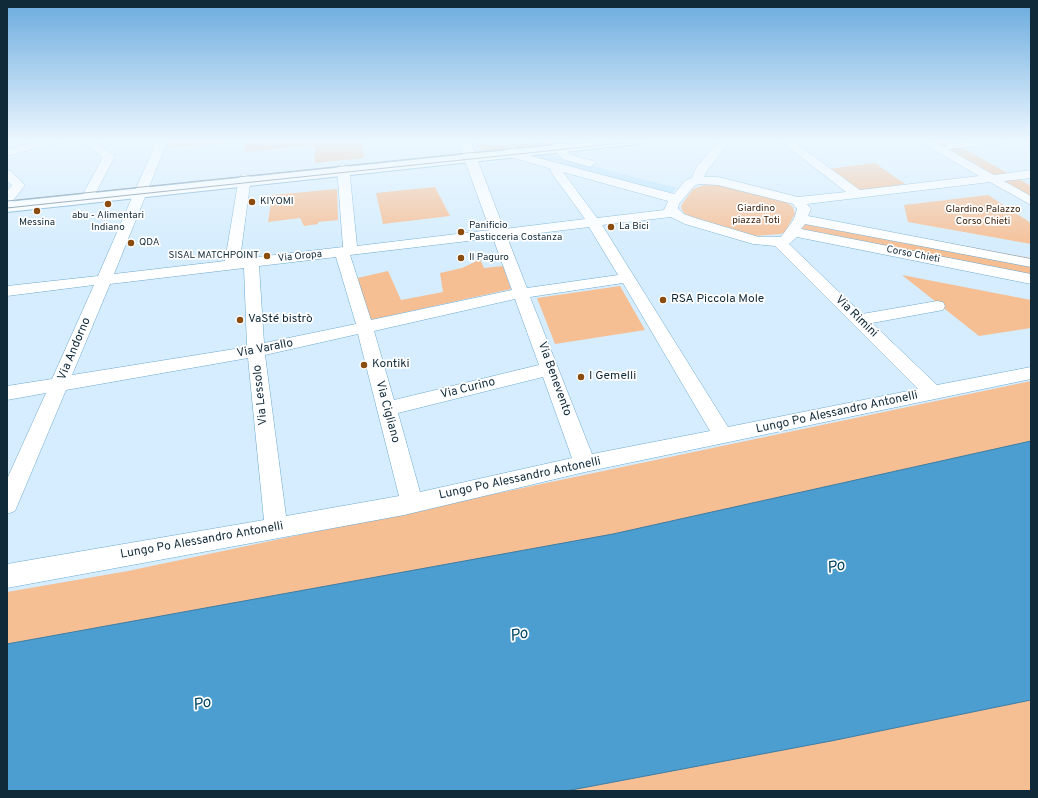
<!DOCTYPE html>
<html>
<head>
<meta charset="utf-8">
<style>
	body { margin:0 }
	#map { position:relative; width:1038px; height:798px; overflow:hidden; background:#d5edfe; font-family:Overpass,sans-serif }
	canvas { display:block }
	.frame { position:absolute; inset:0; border:8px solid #112a3a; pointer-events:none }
</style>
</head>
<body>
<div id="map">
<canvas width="1038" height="798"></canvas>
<div class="frame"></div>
</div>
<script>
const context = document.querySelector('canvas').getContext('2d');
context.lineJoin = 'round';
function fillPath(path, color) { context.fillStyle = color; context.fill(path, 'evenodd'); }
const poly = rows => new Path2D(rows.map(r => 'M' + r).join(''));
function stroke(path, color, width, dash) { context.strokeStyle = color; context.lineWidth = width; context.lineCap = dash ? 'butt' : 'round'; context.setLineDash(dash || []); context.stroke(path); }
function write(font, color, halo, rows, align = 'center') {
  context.font = font + ' Overpass,sans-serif'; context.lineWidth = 3.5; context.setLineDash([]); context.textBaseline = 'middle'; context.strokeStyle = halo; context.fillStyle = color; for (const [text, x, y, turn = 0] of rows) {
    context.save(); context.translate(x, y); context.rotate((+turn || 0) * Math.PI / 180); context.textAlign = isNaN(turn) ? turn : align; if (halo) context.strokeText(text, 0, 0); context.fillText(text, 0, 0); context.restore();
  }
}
const built = poly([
	[542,153,677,188,667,197,528,157]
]);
const green = poly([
	[173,140,361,140,364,158,315,163,315,145,244,152,246,141,169,148],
	[473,140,547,140,544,140,548,142,593,140,487,151,477,147,476,140],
	[917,140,948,140,1031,186,1031,205],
	[875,163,905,184,856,191,828,169],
	[718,184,786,202,793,207,795,214,785,232,781,234,754,236,690,217,684,213,681,208,682,204,693,189,704,185],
	[435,187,450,216,383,224,376,193],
	[337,189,338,220,318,222,318,224,304,226,300,218,268,222,272,195],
	[988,195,1031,223,1031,244,908,222,904,205],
	[803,216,1031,258,1031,281,794,232],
	[478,255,484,268,503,266,511,289,366,321,353,279,388,271,401,300,443,292,440,273,462,268,475,262],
	[902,275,1031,300,1031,328,979,336],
	[620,286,645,330,555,344,537,298],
	[1031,381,1031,441,621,533,7,644,7,592,128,571],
	[1031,700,1031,791,566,791,831,741]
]);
const water = poly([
	[1031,441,1031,700,831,741,566,791,7,791,7,644,613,534,1031,441]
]);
const minor = poly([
	[43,140,60,140,58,142,7,156,7,149,43,140],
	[79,140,91,140,115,156,93,198,87,202,81,198,103,157,79,140],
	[157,140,168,140,114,274,225,261,239,177,245,173,251,177,240,259,343,247,337,167,343,163,349,167,357,246,490,230,460,147,460,140,553,140,547,143,492,145,471,143,504,229,585,219,551,172,551,169,511,157,506,149,512,146,516,147,520,153,674,194,686,180,692,178,696,168,720,140,731,140,706,172,704,177,718,177,798,197,846,192,779,140,791,140,860,190,979,176,920,142,919,140,931,140,945,148,946,144,950,143,977,140,1009,140,1008,142,1004,143,948,149,994,175,1031,170,1031,178,1004,181,1031,196,1031,205,990,182,807,204,811,209,808,216,1031,259,1031,267,805,224,801,229,1031,274,1031,284,797,237,789,244,862,314,937,301,943,302,945,306,943,310,872,323,937,385,1031,367,1031,379,585,472,404,515,7,588,7,564,264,520,248,358,66,390,18,504,15,511,7,514,7,479,46,393,7,400,7,386,52,379,94,285,7,296,7,286,98,276,157,140],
	[563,172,668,201,664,210,597,218,563,172],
	[699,184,718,185,793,204,797,209,794,219,781,237,759,237,695,218,684,214,678,209,679,204,694,186,699,184],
	[671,217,685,224,753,244,775,246,918,389,728,427,602,225,671,217],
	[589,227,618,275,527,288,507,237,589,227],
	[493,238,512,290,371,320,350,255,493,238],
	[336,257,356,324,264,343,259,266,336,257],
	[244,268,247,347,72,375,110,284,244,268],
	[623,283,710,431,592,454,530,297,623,283],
	[515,299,539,365,394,400,374,331,515,299],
	[358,334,399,496,286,516,265,355,358,334],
	[543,377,572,458,420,492,398,413,543,377],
	[558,141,562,142,570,155,594,161,596,163,590,167,562,159,552,144,558,141],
	[7,170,11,171,25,185,12,202,7,203,7,191,12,185,7,181,7,170]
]);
const major = poly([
	[605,140,644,140,638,144,7,212,7,202,605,140]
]);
const tram = poly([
	[7,201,593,140],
	[7,208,651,140]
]);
const markers = [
	[252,202,4,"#8a4c0f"],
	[108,204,4,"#8a4c0f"],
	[37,211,4,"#8a4c0f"],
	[611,227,4,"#8a4c0f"],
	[461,232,4,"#8a4c0f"],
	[131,243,4,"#8a4c0f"],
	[267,256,4,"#8a4c0f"],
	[461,258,4,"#8a4c0f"],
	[663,300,4,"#8a4c0f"],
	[240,320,4,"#8a4c0f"],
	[364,365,4,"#8a4c0f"],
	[581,377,4,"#8a4c0f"]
];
const farPoinames = [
	["KIYOMI",260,202],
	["abu - Alimentari",108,216,"center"],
	["Indiano",108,228,"center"],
	["Messina",37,223,"center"],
	["Panificio",469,226],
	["Pasticceria Costanza",469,238],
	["La Bici",619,227],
	["QDA",139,243],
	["SISAL MATCHPOINT",259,256,"right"],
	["Il Paguro",469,258]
];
const farParknames = [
	["Giardino",756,209],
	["piazza Toti",756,221],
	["GIardino Palazzo",983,210],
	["Corso Chieti",983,222]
];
const farStreetnames = [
	["Corso Chieti",913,255,11],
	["Via Oropa",300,257,-6]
];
const poiNames = [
	["RSA Piccola Mole",671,300],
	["VaSté bistrò",248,320],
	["Kontiki",372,365],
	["I Gemelli",589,377]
];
const streetNames = [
	["Via Rimini",856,317,44],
	["Via Andorno",75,349,-67],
	["Via Varallo",265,349,-11],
	["Via Benevento",554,379,70],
	["Via Curino",468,389,-14],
	["Via Lessolo",261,395,-96],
	["Via Cigliano",387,412,75],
	["Lungo Po Alessandro Antonelli",837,413,-12],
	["Lungo Po Alessandro Antonelli",520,479,-12],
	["Lungo Po Alessandro Antonelli",202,541,-10]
];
const nearWaternames = [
	["Po",836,568,-12],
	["Po",519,636,-12],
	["Po",202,705,-12]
];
fillPath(built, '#b9e2fe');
fillPath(green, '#f6be93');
fillPath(water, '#4d9ed0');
stroke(water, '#3b7ba3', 1);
stroke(minor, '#6ca9d1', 1);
stroke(major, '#6ca9d1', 2);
fillPath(minor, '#fff');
fillPath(major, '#fff');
stroke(tram, '#657e8e', 1);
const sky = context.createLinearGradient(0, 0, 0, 251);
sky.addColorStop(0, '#6aabde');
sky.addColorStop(0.56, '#ecf7ff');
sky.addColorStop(1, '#ecf7ff00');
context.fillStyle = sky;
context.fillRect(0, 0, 1038, 251);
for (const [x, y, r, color] of markers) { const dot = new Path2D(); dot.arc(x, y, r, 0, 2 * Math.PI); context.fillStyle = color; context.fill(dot); stroke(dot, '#fff', 1.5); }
write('10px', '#112a3a', '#fff', farPoinames, 'left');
write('10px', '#3e220a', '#fff', farParknames);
write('10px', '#112a3a', '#fff', farStreetnames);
write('12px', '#112a3a', '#fff', poiNames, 'left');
write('12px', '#112a3a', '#fff', streetNames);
write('italic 16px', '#004566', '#fff', nearWaternames);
</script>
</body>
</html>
